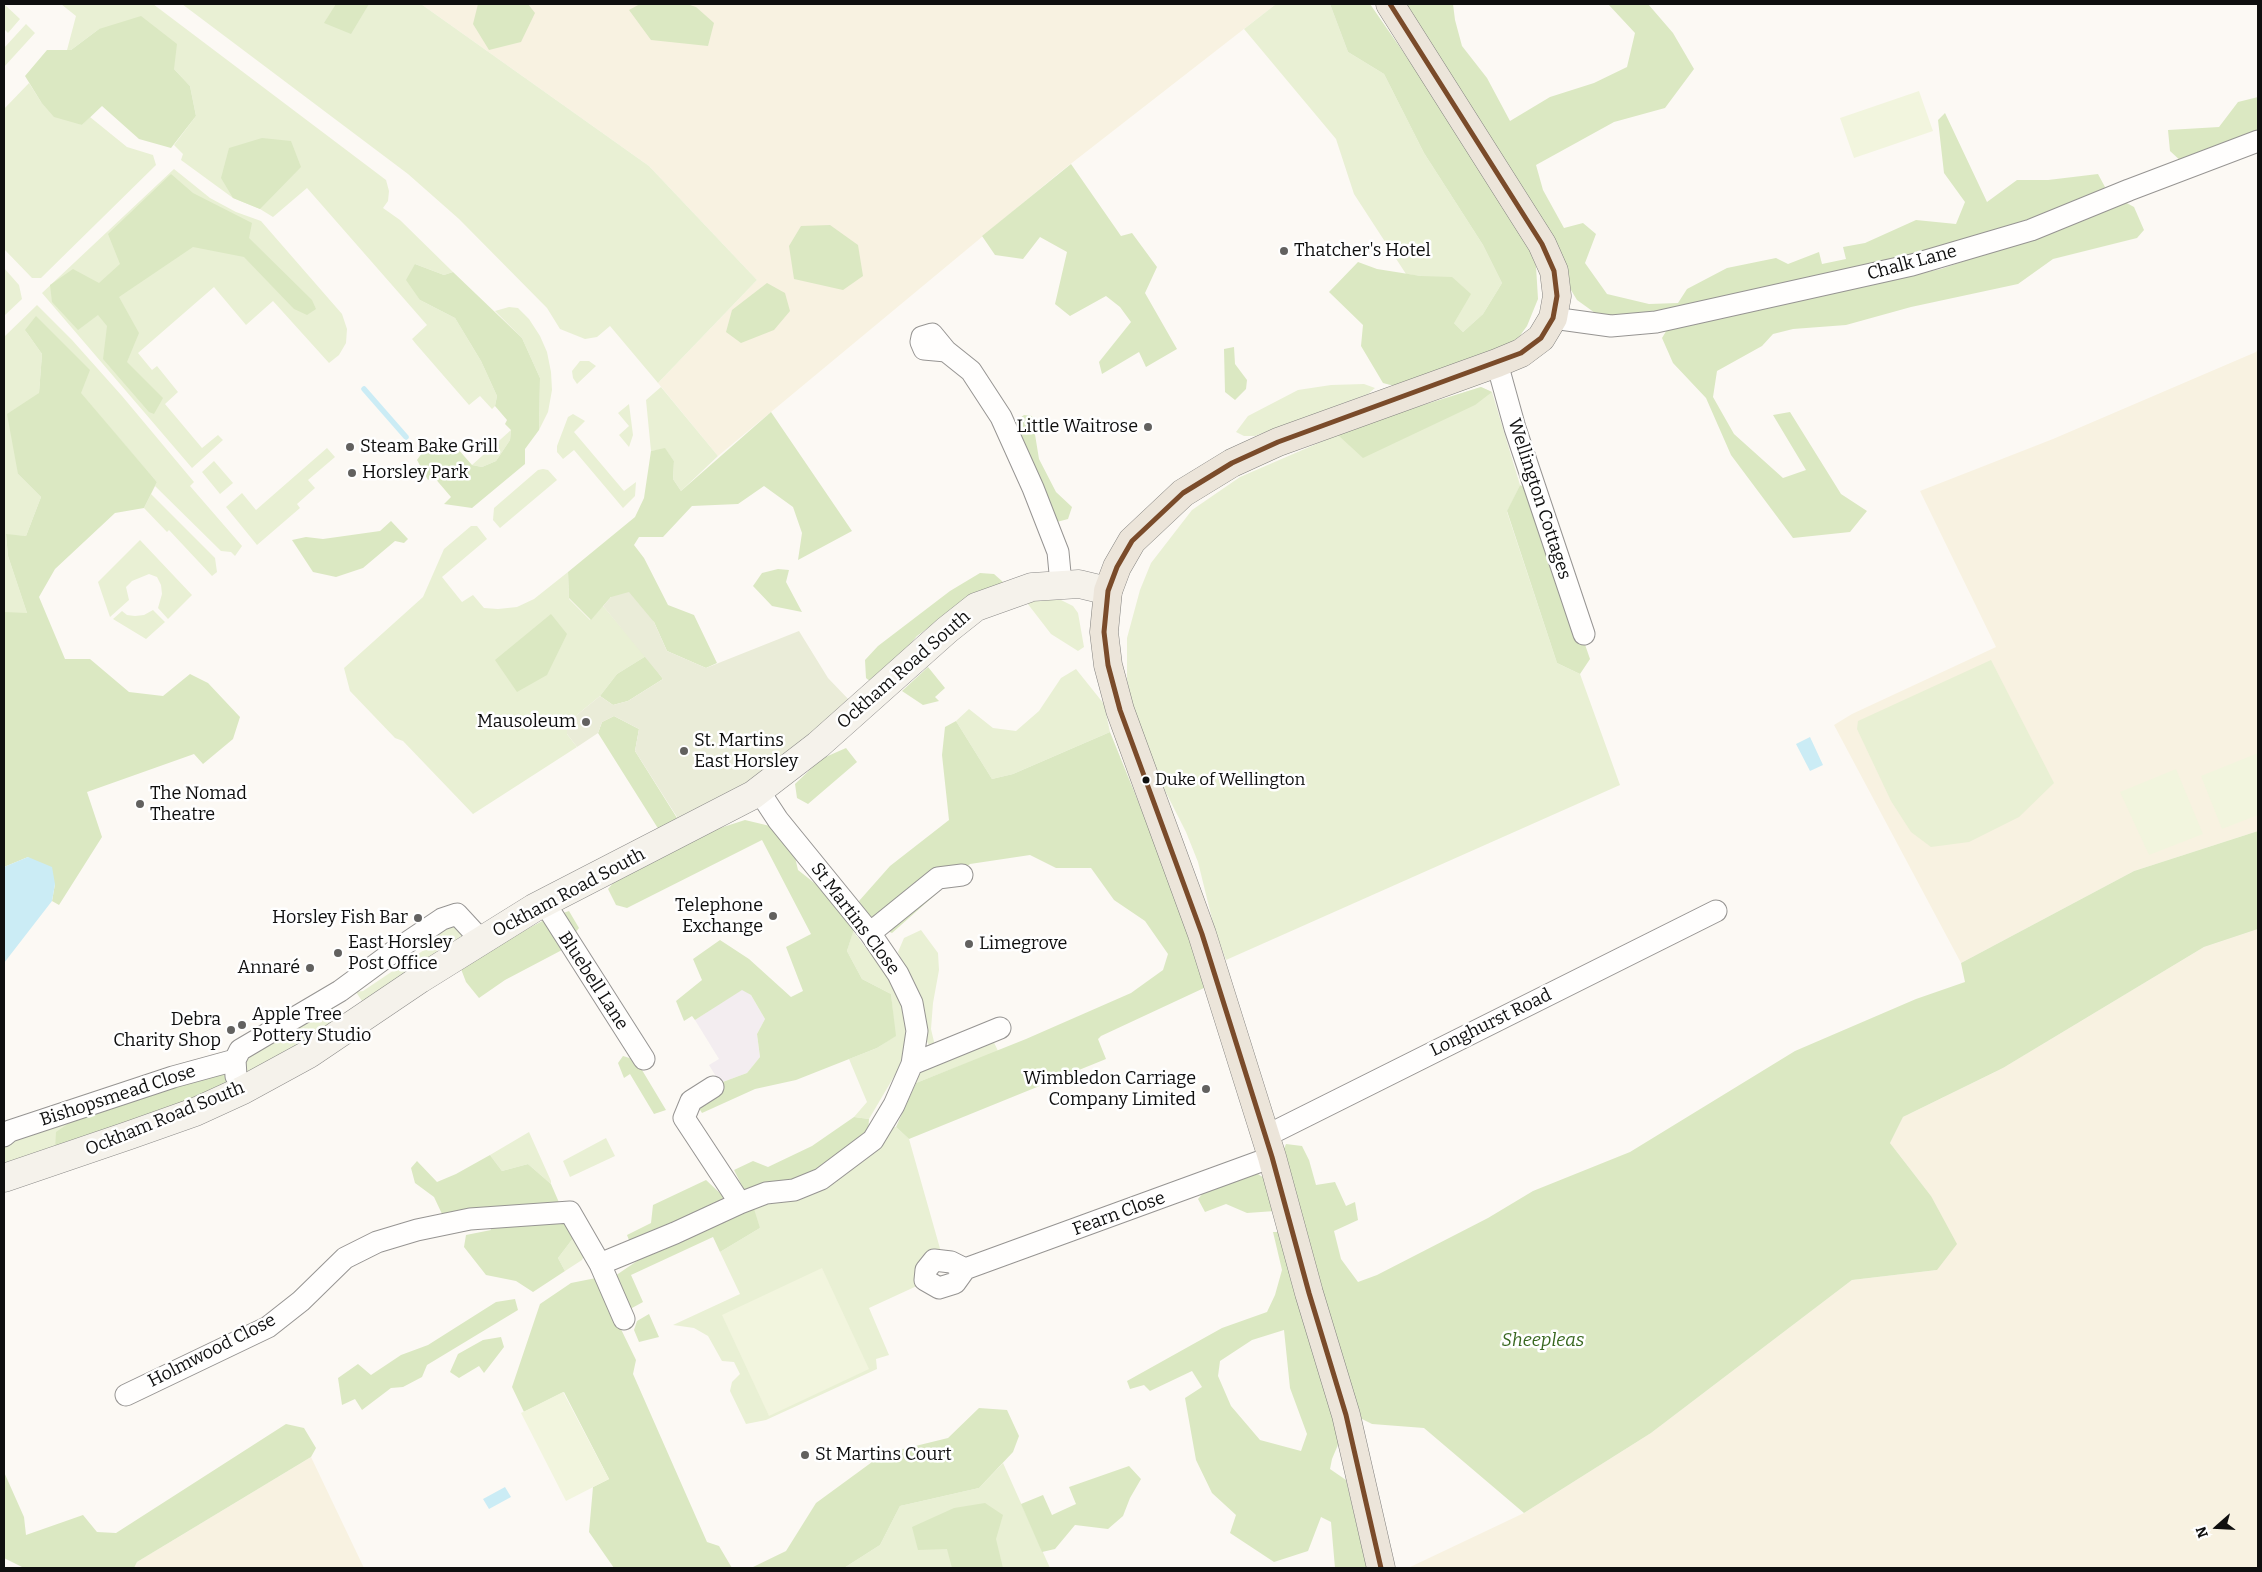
<!DOCTYPE html>
<html>
<head>
<meta charset="utf-8">
<style>
	body { margin:0 }
	#map { position:relative; width:2262px; height:1572px; overflow:hidden; background:#fcf9f4; font-family:Bitter,serif }
	canvas { display:block }
	.frame { position:absolute; inset:0; border:5px solid #0f0f0f; pointer-events:none }
	.north { position:absolute; left:2192px; top:1502px; width:50px; height:50px; -webkit-text-stroke:4px #fff; paint-order:stroke; rotate:251deg; font-size:14px; font-weight:700; line-height:20px; text-align:center; color:#0f0f0f }
	.north::after { content:''; display:block; margin:auto; width:18px; height:22px; background:#0f0f0f; clip-path:polygon(50% 0,100% 100%,50% 72%,0 100%) }
</style>
</head>
<body>
<div id="map">
<canvas width="2262" height="1572"></canvas>
<div class="frame"></div>
<div class="north">N</div>
</div>
<script>
const context = document.querySelector('canvas').getContext('2d');
context.lineJoin = 'round';
function fillPath(path, color) { context.fillStyle = color; context.fill(path, 'evenodd'); }
const poly = rows => new Path2D(rows.map(r => 'M' + r).join(''));
function stroke(path, color, width, dash) { context.strokeStyle = color; context.lineWidth = width; context.lineCap = dash ? 'butt' : 'round'; context.setLineDash(dash || []); context.stroke(path); }
function write(font, color, halo, rows, align = 'center') {
  context.font = font + ' Bitter,serif'; context.lineWidth = 5; context.setLineDash([]); context.textBaseline = 'middle'; context.strokeStyle = halo; context.fillStyle = color; for (const [text, x, y, turn = 0] of rows) {
    context.save(); context.translate(x, y); context.rotate((+turn || 0) * Math.PI / 180); context.textAlign = isNaN(turn) ? turn : align; if (halo) context.strokeText(text, 0, 0); context.fillText(text, 0, 0); context.restore();
  }
}
const industrial = poly([
	[742,989,751,995,765,1019,757,1034,760,1057,747,1073,720,1083,709,1065,719,1059,695,1020]
]);
const farmland = poly([
	[421,4,1276,4,1059,173,718,456,658,383,757,280,649,166],
	[2258,349,2258,831,2134,871,1961,963,1834,725,1852,714,1996,647,1920,491,2053,439,2256,352],
	[2258,929,2258,1568,1408,1568,1524,1513,1651,1433,1852,1280,1937,1270,1931,1196,1890,1143,1903,1117,2003,1068,2204,947],
	[311,1457,364,1568,134,1568,137,1562]
]);
const green = poly([
	[4,4,20,19,8,33,4,29],
	[61,4,153,4,386,180,389,191,388,201,383,208,400,220,453,272,444,275,415,264,420,300,455,318,481,361,497,396,495,406,492,409,480,396,469,405,416,344,412,339,427,325,307,188,273,217,260,209,233,198,181,160,183,154,174,145,196,116,190,86,174,69,99,29,71,50,67,50,76,16],
	[182,4,421,4,649,166,757,280,658,383,610,326,597,337,585,339,560,329,547,308,459,219,408,174],
	[1276,4,1330,4,1348,52,1384,74,1424,153,1483,245,1502,283,1483,314,1463,332,1454,323,1421,276,1406,274,1354,194,1336,139,1244,29],
	[26,24,35,33,4,67,4,48],
	[29,83,41,102,82,125,90,117,127,147,153,155,156,165,41,278,32,278,4,249,4,109],
	[174,169,210,198,236,212,261,221,342,314,347,329,346,343,339,355,329,363,273,301,246,325,214,287,138,353,152,370,157,366,178,392,165,404,202,448,218,435,223,440,192,468,42,293],
	[4,268,19,285,22,299,4,316],
	[37,305,72,340,122,396,194,482,190,486,242,546,235,556,231,552,221,551,155,486,157,482,25,330,42,354,39,393,18,474,41,497,26,536,6,535,8,556,27,613,4,613,4,337],
	[509,307,518,308,529,319,540,336,547,352,551,372,552,390,548,412,539,430,540,378,522,338,495,311],
	[580,361,589,361,596,366,577,384,573,378,572,371],
	[1364,384,1375,388,1368,394,1255,436,1244,436,1236,432,1248,416,1298,390,1331,385],
	[661,387,718,456,681,491,673,479,674,461,665,449,651,451,646,400],
	[1481,387,1492,392,1520,485,1507,512,1557,663,1580,674,1620,785,1226,960,1215,931,1198,862,1186,832,1154,769,1135,720,1127,679,1127,638,1140,590,1151,563,1192,510,1240,477,1360,425],
	[629,404,633,435,629,447,619,435,629,426,618,413],
	[573,414,585,421,574,432,624,491,636,482,635,496,623,508,574,450,563,459,557,452,557,446,568,417],
	[511,430,510,440,496,461,482,467,472,465],
	[327,448,335,457,308,480,315,488,297,504,300,508,257,545,226,507,242,493,256,510],
	[214,461,233,483,220,494,202,472],
	[543,469,548,470,557,480,500,528,493,520,494,508,538,470],
	[151,494,215,558,217,572,212,576,169,530,167,532,144,508],
	[471,526,477,526,487,539,442,577,462,602,473,595,484,608,498,609,517,607,534,599,568,572,569,599,590,620,603,606,646,656,617,674,600,696,567,723,567,734,577,747,473,814,403,741,395,738,350,691,344,668,423,597,444,549],
	[140,540,192,595,168,619,158,608,162,594,161,585,157,577,149,574,132,581,126,587,129,600,110,617,98,582],
	[1029,598,1061,600,1073,606,1078,613,1084,647,1078,651,1051,634,1024,599],
	[153,610,165,622,146,639,113,619,122,611,127,615,135,616,144,615],
	[1991,660,2054,783,2019,817,1969,842,1931,847,1911,832,1891,801,1857,729,1858,721],
	[1076,669,1104,704,1110,732,1013,774,992,779,956,721,969,709,993,728,1016,731,1039,711,1061,678],
	[449,924,461,927,466,933,364,1004,356,992,363,991,430,946,430,935],
	[921,930,938,953,939,970,933,1003,931,1029,935,1046,929,1045,926,1040,926,1021,922,1001,915,983,902,963,898,952,904,938],
	[853,931,895,986,905,1018,906,1042,899,1068,869,1119,854,1117,867,1102,849,1059,877,1048,895,1036,891,994,862,979,847,951],
	[332,1005,341,1020,247,1074,245,1070,245,1051,299,1027,326,1012],
	[991,1036,998,1051,916,1083,920,1072],
	[72,1121,55,1150,10,1165,4,1162,5,1143],
	[891,1127,896,1127,909,1139,941,1252,919,1285,869,1308,889,1355,876,1359,877,1369,766,1420,746,1424,730,1391,732,1382,740,1374,734,1362,722,1361,708,1336,694,1328,673,1325,740,1294,720,1252,760,1228,747,1210],
	[529,1132,551,1181,551,1184,528,1164,502,1171,490,1155],
	[606,1138,615,1156,570,1177,563,1161],
	[574,1237,584,1256,582,1260,565,1271,558,1258],
	[1003,1463,1050,1568,844,1568,880,1545,900,1506,979,1488]
]);
const forest = poly([
	[336,4,369,4,351,34,324,23],
	[478,4,528,4,535,13,521,42,489,50,473,24],
	[640,4,687,4,696,7,714,23,708,46,651,40,629,10],
	[1330,4,1370,4,1433,95,1523,233,1536,266,1538,299,1527,326,1509,351,1398,387,1383,383,1361,346,1363,325,1329,292,1358,262,1377,269,1421,276,1452,277,1471,294,1454,323,1463,332,1483,314,1502,283,1483,245,1424,153,1384,74,1348,52],
	[1399,4,1453,4,1455,20,1462,46,1487,78,1510,121,1550,97,1594,83,1627,67,1635,33,1608,4,1648,4,1673,33,1694,69,1665,108,1614,122,1536,165,1543,190,1564,228,1583,223,1596,234,1585,263,1607,294,1649,304,1678,303,1687,289,1727,268,1776,258,1788,264,1819,252,1822,264,1846,259,1843,247,1865,243,1916,220,1956,224,1965,202,1944,173,1938,120,1945,113,1987,202,2017,180,2048,180,2098,174,2105,187,2099,199,1994,236,1670,315,1602,318,1577,300],
	[141,16,177,44,174,69,190,86,196,116,171,148,139,139,102,106,82,125,54,117,41,102,25,76,47,50,71,50,99,29],
	[2258,97,2258,135,2183,163,2170,151,2168,130,2219,127,2238,102],
	[262,138,291,141,301,167,260,209,233,198,221,178,229,148],
	[1071,164,1121,236,1132,233,1157,267,1145,293,1177,349,1146,367,1139,352,1102,374,1099,362,1131,322,1120,307,1106,296,1070,316,1055,304,1067,252,1040,237,1023,259,995,255,982,236],
	[171,174,193,193,252,223,249,238,312,300,316,309,307,315,294,309,244,257,193,247,119,297,139,333,127,362,163,398,154,414,149,412,103,359,107,326,98,315,78,330,52,302,50,285,73,269,99,283,120,264,108,234],
	[2123,201,2134,207,2144,230,2137,238,2053,259,2018,284,1911,307,1846,325,1793,329,1773,334,1762,346,1717,371,1713,397,1734,434,1783,478,1806,470,1773,415,1790,412,1841,494,1867,511,1850,532,1793,538,1731,455,1706,398,1673,363,1662,338,1668,328,1941,269,2020,242],
	[830,225,858,245,863,276,843,290,794,279,789,246,801,226],
	[415,264,444,275,453,272,522,338,540,378,539,430,525,449,525,464,472,508,444,504,451,497,433,476,428,480,417,460,427,446,437,440,449,454,457,448,472,465,482,467,496,461,510,440,511,430,505,424,507,420,495,406,497,396,481,361,455,318,420,300,406,280],
	[767,283,785,293,790,311,774,330,741,343,726,332,732,310],
	[36,316,90,370,81,393,157,482,144,508,115,513,55,569,39,597,65,659,90,659,129,692,163,696,190,674,208,683,240,717,233,739,203,764,194,754,87,792,102,837,59,905,52,901,55,884,28,857,4,867,4,612,27,613,8,556,6,534,26,536,41,497,18,474,7,414,39,393,42,354,25,330],
	[1234,347,1235,364,1247,380,1246,389,1235,400,1225,392,1224,349],
	[1481,387,1492,392,1475,405,1363,458,1338,435,1360,425],
	[771,412,852,531,798,560,802,533,793,507,764,486,738,504,692,506,663,537,639,537,634,545,644,558,668,605,694,615,717,663,706,668,667,651,654,622,611,597,591,620,569,598,568,572,635,517,644,498,651,451,665,448,674,461,673,479,681,491],
	[1024,415,1032,416,1039,459,1056,492,1072,507,1068,519,1053,523,1012,424],
	[1520,485,1532,491,1590,659,1580,674,1557,663,1507,511],
	[391,521,408,539,404,543,395,541,363,568,336,577,313,572,292,540,306,537,323,539,380,531],
	[778,569,789,570,786,582,802,612,772,606,753,586,762,573],
	[980,573,994,574,1003,582,1001,589,954,609,917,636,883,676,871,682,866,678,865,660,878,646,950,591],
	[551,614,567,634,547,675,517,692,495,660],
	[646,656,663,679,628,701,613,705,600,696,617,674],
	[928,667,945,688,935,697,939,701,923,705,902,691],
	[614,716,639,729,635,751,677,818,671,827,659,830,598,733,602,722],
	[956,721,992,779,1013,774,1110,732,1178,900,1203,972,1204,988,1101,1036,1098,1039,1106,1059,909,1139,896,1127,916,1083,1026,1039,1131,993,1163,970,1168,954,1145,921,1114,900,1091,868,1056,868,1030,855,970,864,892,933,873,924,859,901,890,866,949,820,942,755,945,727],
	[846,748,857,762,808,804,797,798,795,784,821,759],
	[745,820,770,826,794,853,798,870,827,893,855,926,847,951,862,979,891,994,896,1036,877,1048,796,1080,755,1089,702,1113,697,1105,720,1083,747,1073,760,1057,757,1034,765,1019,751,995,742,990,695,1020,692,1016,684,1021,676,1001,702,980,693,959,720,940,749,959,791,997,803,991,786,947,811,934,762,840,627,908,616,905,608,889,614,882,717,829],
	[2258,831,2258,929,2204,947,2003,1068,1903,1117,1890,1143,1931,1196,1957,1244,1937,1270,1852,1280,1651,1433,1524,1513,1424,1428,1372,1424,1358,1417,1281,1155,1286,1144,1302,1146,1309,1160,1316,1185,1335,1182,1346,1206,1355,1202,1358,1220,1334,1231,1341,1259,1358,1282,1377,1275,1488,1218,1533,1191,1630,1152,1795,1051,1916,999,1965,982,1961,963,2134,871],
	[569,911,579,928,562,950,505,980,479,998,466,982,461,969,499,944,548,918],
	[623,1056,636,1060,666,1110,654,1114,630,1074,624,1078,618,1063],
	[226,1069,232,1088,55,1150,56,1132,72,1121,168,1090,204,1074],
	[854,1117,869,1119,868,1134,837,1161,769,1189,744,1190,734,1170,753,1161,768,1167,812,1146],
	[490,1155,502,1171,528,1164,551,1184,574,1237,558,1258,565,1271,533,1292,516,1281,486,1275,464,1247,466,1235,491,1230,486,1211,442,1214,434,1197,415,1183,411,1168,417,1161,437,1182,456,1174],
	[1252,1170,1267,1180,1275,1211,1247,1213,1226,1204,1205,1212,1198,1199,1210,1185],
	[706,1180,721,1194,734,1212,754,1209,760,1228,720,1252,713,1237,631,1275,643,1302,632,1308,624,1306,612,1278,637,1261,627,1235,651,1223,653,1205],
	[1273,1232,1280,1232,1340,1440,1332,1459,1330,1469,1346,1480,1367,1568,1335,1568,1331,1522,1321,1517,1308,1551,1274,1562,1230,1533,1236,1515,1212,1493,1196,1460,1185,1398,1202,1387,1192,1371,1150,1391,1144,1385,1130,1389,1127,1381,1222,1328,1267,1312,1275,1295,1282,1270],
	[1284,1330,1290,1388,1307,1434,1301,1451,1260,1440,1231,1406,1218,1376,1220,1361,1252,1340],
	[596,1278,636,1360,633,1374,707,1542,719,1546,732,1568,614,1568,589,1532,593,1487,609,1479,564,1392,524,1412,512,1387,540,1304,571,1283],
	[515,1299,518,1310,427,1365,422,1377,403,1387,391,1388,362,1410,355,1399,342,1405,338,1378,358,1364,371,1375,401,1355,428,1345,496,1302],
	[649,1314,659,1337,639,1342,634,1330,637,1321],
	[501,1337,504,1347,484,1373,479,1366,459,1378,450,1372,458,1354,483,1340],
	[979,1408,1007,1410,1019,1436,1013,1452,979,1488,900,1506,880,1545,844,1568,751,1568,786,1551,816,1503,883,1454,948,1438],
	[286,1424,304,1428,316,1448,311,1457,137,1562,134,1568,24,1568,4,1558,4,1472,24,1517,26,1535,83,1515,97,1532,116,1533],
	[1129,1466,1141,1479,1130,1498,1123,1516,1108,1529,1075,1525,1055,1549,1042,1552,1021,1504,1043,1495,1052,1515,1076,1504,1069,1487],
	[985,1503,1003,1515,996,1539,1003,1568,952,1568,947,1549,918,1550,912,1527,954,1508]
]);
const cemetery = poly([
	[629,592,654,622,667,651,706,668,799,631,828,678,851,702,739,790,671,827,677,817,635,751,639,729,614,716,602,722,598,733,577,747,567,734,567,723,600,696,613,705,628,701,663,679,603,606,611,597]
]);
const pitch = poly([
	[1919,91,1933,131,1854,158,1840,118],
	[2258,753,2258,815,2222,829,2201,776],
	[2176,769,2203,834,2149,855,2120,792],
	[822,1268,869,1369,769,1416,722,1315],
	[563,1392,609,1479,566,1501,521,1413]
]);
const water = poly([
	[1810,737,1823,765,1810,771,1796,744],
	[28,857,52,867,55,884,52,901,4,963,4,867],
	[505,1487,511,1497,489,1509,483,1499]
]);
const stream = poly([
	[364,389,406,437]
]);
const minor = poly([
	[1553,318,1611,326,1656,322,1912,265,2031,230,2129,190,2258,141],
	[946,351,932,334,922,337,921,342,924,349,946,351,971,371,1001,417,1033,488,1058,552,1061,584],
	[1497,363,1515,428,1584,634],
	[544,902,644,1059],
	[870,933,938,878,962,875],
	[912,1064,1000,1028],
	[713,1087,691,1101,684,1118,740,1203],
	[243,1090,236,1076,235,1060,240,1050,340,991,393,952,442,919,457,914,481,940],
	[4,1136,10,1131,173,1077,235,1060],
	[1266,1136,1716,911],
	[600,1264,675,1233,740,1203,766,1193,794,1190,821,1179,873,1140,894,1105,912,1064,917,1031,912,1003,898,974,870,933,778,820,759,791],
	[965,1269,951,1262,934,1260,926,1270,925,1280,939,1288,955,1283,965,1269,1272,1157],
	[126,1395,268,1327,301,1301,345,1258,377,1242,417,1230,470,1219,570,1212,600,1264,624,1319]
]);
const secondary = poly([
	[4,1178,130,1135,195,1112,243,1090,309,1054,420,979,534,908,753,795,818,745,947,630,976,607,1032,587,1079,584,1108,591]
]);
const primary = poly([
	[1381,1568,1346,1415,1309,1293,1272,1157,1202,934,1120,710,1108,665,1104,632,1108,591,1117,567,1132,541,1183,493,1232,463,1278,442,1497,363,1521,353,1541,338,1553,318,1557,296,1554,271,1542,244,1390,4]
]);
const bus1 = poly([
	[1381,1568,1346,1415,1309,1293,1272,1157,1202,934,1120,710,1108,665,1104,632,1108,591,1117,567,1132,541,1183,493,1232,463,1278,442,1521,353,1541,338,1553,318,1557,296,1554,271,1542,244,1390,4]
]);
const markers = [
	[1284,251,5,"#62615f"],
	[1148,427,5,"#62615f"],
	[350,447,5,"#62615f"],
	[352,473,5,"#62615f"],
	[586,722,5,"#62615f"],
	[684,751,5,"#62615f"],
	[1146,780,4.5,"#0f0f0f"],
	[140,804,5,"#62615f"],
	[773,916,5,"#62615f"],
	[418,918,5,"#62615f"],
	[969,944,5,"#62615f"],
	[338,953,5,"#62615f"],
	[310,968,5,"#62615f"],
	[242,1025,5,"#62615f"],
	[231,1030,5,"#62615f"],
	[1206,1089,5,"#62615f"],
	[805,1455,5,"#62615f"]
];
const busNames = [
	["Duke of Wellington",1155,780]
];
const poiNames = [
	["Thatcher's Hotel",1294,251],
	["Little Waitrose",1138,427,"right"],
	["Steam Bake Grill",360,447],
	["Horsley Park",362,473],
	["Mausoleum",576,722,"right"],
	["St. Martins",694,741],
	["East Horsley",694,762],
	["The Nomad",150,794],
	["Theatre",150,815],
	["Telephone",763,906,"right"],
	["Exchange",763,927,"right"],
	["Horsley Fish Bar",408,918,"right"],
	["East Horsley",348,943],
	["Post Office",348,964],
	["Limegrove",979,944],
	["Annaré",300,968,"right"],
	["Apple Tree",252,1015],
	["Pottery Studio",252,1036],
	["Debra",221,1020,"right"],
	["Charity Shop",221,1041,"right"],
	["Wimbledon Carriage",1196,1079,"right"],
	["Company Limited",1196,1100,"right"],
	["St Martins Court",815,1455]
];
const streetNames = [
	["Chalk Lane",1912,263,-15],
	["Wellington Cottages",1539,499,72],
	["Ockham Road South",904,670,-41],
	["Ockham Road South",569,893,-28],
	["St Martins Close",855,919,53],
	["Bluebell Lane",593,981,57],
	["Longhurst Road",1491,1023,-26],
	["Bishopsmead Close",118,1096,-18],
	["Ockham Road South",165,1119,-22],
	["Fearn Close",1119,1214,-20],
	["Holmwood Close",212,1351,-27]
];
const parkNames = [
	["Sheepleas",1543,1341]
];
fillPath(industrial, '#f3edf0');
fillPath(farmland, '#f8f2e1');
fillPath(green, '#e9f0d4');
fillPath(forest, '#dbe8c2');
fillPath(cemetery, '#eaecd8');
fillPath(pitch, '#f2f5de');
fillPath(water, '#cbecf5');
stroke(stream, '#cbecf5', 5.5);
stroke(minor, '#969492', 23);
stroke(secondary, '#8c8b89', 29);
stroke(primary, '#83827f', 29);
stroke(minor, '#fffefd', 21);
stroke(secondary, '#f5f2eb', 28);
stroke(primary, '#ece5da', 28);
stroke(bus1, '#7a4b2a', 5);
for (const [x, y, r, color] of markers) { const dot = new Path2D(); dot.arc(x, y, r, 0, 2 * Math.PI); context.fillStyle = color; context.fill(dot); stroke(dot, '#fff', 2); }
write('17px', '#0f0f0f', '#fff', busNames, 'left');
write('18px', '#0f0f0f', '#fff', poiNames, 'left');
write('18px', '#0f0f0f', '#fff', streetNames);
write('italic 18px', '#38671f', '#fff', parkNames);
</script>
</body>
</html>
